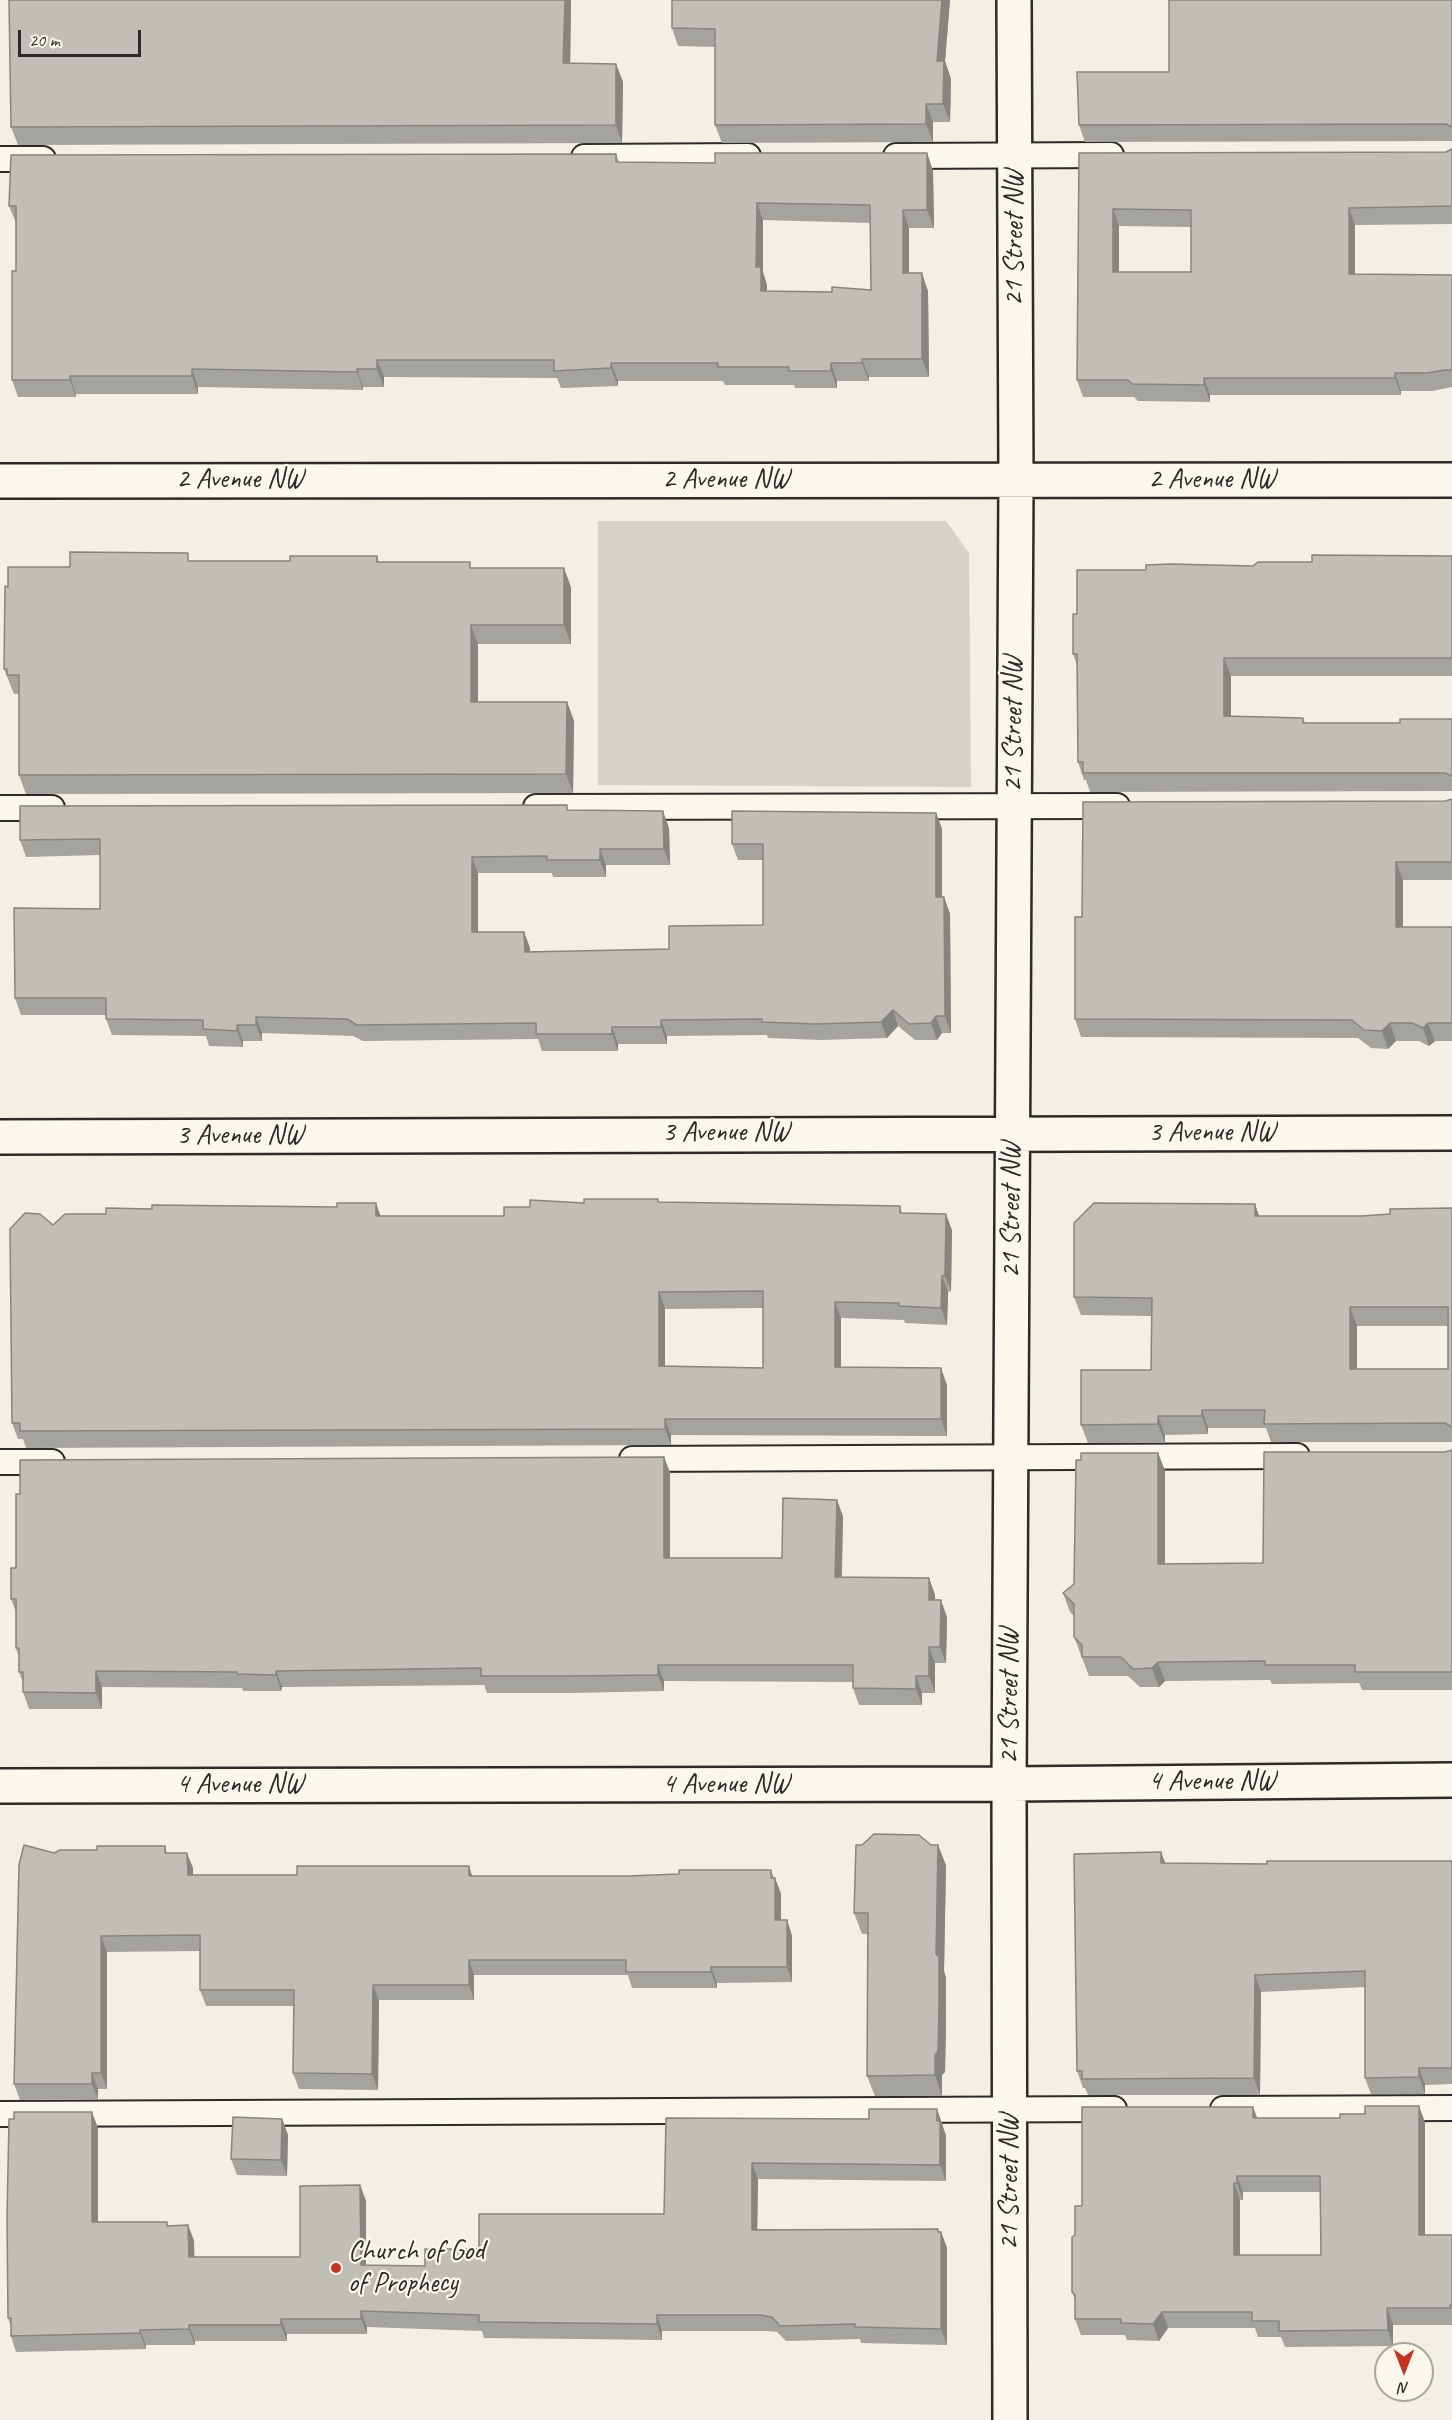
<!DOCTYPE html>
<html>
<head>
<meta charset="utf-8">
<style>
	body { margin:0 }
	#map { position:relative; width:1452px; height:2420px; overflow:hidden; background:#f3efe4; font-family:Caveat,sans-serif }
	canvas { display:block }
	.north { position:absolute; left:1374px; top:2342px; width:60px; height:60px; box-sizing:border-box; background:#fbf7ec; border:2px solid #a8a59f; border-radius:50%; rotate:180deg; font-size:16px; font-weight:700; line-height:24px; text-align:center; color:#2b2b2b }
	.north::after { content:''; display:block; margin:auto; width:21px; height:27px; background:#c8321e; clip-path:polygon(50% 0,100% 100%,50% 72%,0 100%) }
	.scale { position:absolute; left:18px; top:30px; width:123px; height:27px; box-sizing:border-box; border:3px solid #2b2b2b; border-top:0; padding-left:8px; font-size:18px; line-height:21px; white-space:nowrap; color:#2b2b2b; -webkit-text-stroke:4px #fbf7ec; paint-order:stroke }
</style>
</head>
<body>
<div id="map">
<canvas width="1452" height="2420"></canvas>
<div class="north">N</div>
<div class="scale">20 m</div>
</div>
<script>
const context = document.querySelector('canvas').getContext('2d');
context.lineJoin = 'round';
function fillPath(path, color) { context.fillStyle = color; context.fill(path, 'evenodd'); }
const poly = rows => new Path2D(rows.map(r => 'M' + r).join(''));
function stroke(path, color, width, dash) { context.strokeStyle = color; context.lineWidth = width; context.lineCap = dash ? 'butt' : 'round'; context.setLineDash(dash || []); context.stroke(path); }
function write(font, color, halo, rows, align = 'center') {
  context.font = font + ' Caveat,sans-serif'; context.lineWidth = 4.5; context.setLineDash([]); context.textBaseline = 'middle'; context.strokeStyle = halo; context.fillStyle = color; for (const [text, x, y, turn = 0] of rows) {
    context.save(); context.translate(x, y); context.rotate((+turn || 0) * Math.PI / 180); context.textAlign = isNaN(turn) ? turn : align; if (halo) context.strokeText(text, 0, 0); context.fillText(text, 0, 0); context.restore();
  }
}
const green = poly([
	[598,521,946,521,969,553,971,787,598,785]
]);
const service = poly([
	[896,156,1111,155],
	[584,157,748,156],
	[0,159,43,159],
	[536,807,1117,806],
	[0,808,52,808],
	[632,1459,1297,1456],
	[0,1462,52,1462],
	[1223,2109,1452,2108],
	[0,2114,1114,2109]
]);
const minor = poly([
	[0,481,1452,480],
	[0,1137,1452,1133],
	[0,1786,1009,1784,1452,1780],
	[1010,2420,1009,1784,1016,480,1014,0]
]);
const wall = poly([
	[571,0,570,63,616,64,623,82,622,143,18,145,11,127],
	[672,0,950,0,945,61,951,79,950,122,933,122,933,142,722,143,715,125,715,47,678,46,672,28],
	[1452,0,1452,141,1085,142,1079,125],
	[1452,149,1452,224,1355,225,1355,274,1452,275,1452,387,1432,391,1401,391,1401,395,1210,395,1210,402,1138,401,1134,397,1083,397,1077,380,1079,153,1446,152],
	[1119,226,1191,227,1191,272,1119,272],
	[927,153,933,171,934,228,909,228,909,273,928,291,929,377,869,377,869,381,837,381,837,388,795,388,794,385,725,385,723,381,618,381,618,386,561,388,557,378,384,377,384,387,363,387,363,390,198,387,198,394,76,394,76,397,18,397,12,380,16,271,16,223,9,206,616,154,619,162,715,163],
	[763,220,871,223,871,290,832,292,767,291,767,285,763,272],
	[377,556,379,562,473,568,571,587,571,644,478,644,478,702,567,702,574,721,573,793,26,794,19,775,19,694,14,694,4,669,70,567,191,561,290,561],
	[1452,556,1452,676,1231,676,1231,716,1303,718,1305,723,1400,723,1452,719,1452,791,1090,792,1086,780,1084,780,1078,762,1078,668,1073,654,1077,614,1146,570,1253,566,1312,562],
	[1452,799,1452,880,1403,880,1403,927,1452,927,1452,1041,1435,1041,1429,1046,1419,1041,1396,1041,1388,1049,1371,1048,1358,1038,1081,1037,1075,1019,1082,917],
	[569,810,669,828,670,865,606,865,606,877,553,877,552,873,478,873,478,932,524,932,530,948,530,952,669,949,763,925,763,860,738,860,732,844,936,813,942,829,942,897,944,897,950,914,951,1033,942,1033,937,1040,915,1040,898,1026,887,1038,821,1040,768,1038,767,1035,667,1036,667,1044,618,1044,618,1051,542,1051,538,1039,363,1041,353,1036,262,1033,262,1041,243,1041,243,1047,209,1046,206,1036,112,1035,106,1019,106,1015,21,1015,15,998,100,909,100,855,26,857,20,840],
	[658,1199,659,1202,900,1206,902,1213,952,1230,951,1291,948,1292,947,1325,905,1323,904,1320,841,1318,841,1367,947,1385,947,1436,671,1435,671,1445,26,1448,23,1439,18,1439,12,1423,53,1225,381,1216,504,1216,530,1207],
	[763,1308,763,1368,665,1366,665,1309],
	[1255,1204,1259,1216,1362,1216,1452,1208,1452,1442,1271,1442,1266,1428,1208,1428,1208,1434,1165,1435,1165,1443,1088,1443,1081,1425,1151,1370,1152,1316,1081,1315,1074,1297],
	[1357,1326,1448,1326,1448,1369,1357,1369],
	[1452,1450,1452,1690,1362,1690,1359,1683,1272,1684,1270,1680,1165,1681,1159,1687,1140,1687,1128,1676,1089,1676,1074,1637,1074,1616,1070,1612,1063,1593,1074,1584,1158,1453,1165,1471,1165,1564,1263,1563,1445,1452],
	[664,1457,670,1473,670,1558,782,1558,843,1516,842,1577,929,1578,935,1595,935,1600,947,1617,946,1663,935,1663,935,1693,922,1693,922,1705,859,1705,853,1688,853,1682,664,1681,664,1691,570,1693,487,1693,484,1685,282,1687,281,1691,243,1691,242,1688,102,1687,102,1709,29,1709,23,1692,23,1683,19,1672,19,1657,16,1648,16,1612,11,1599,16,1568],
	[165,1846,167,1853,193,1868,193,1875,297,1875,469,1866,472,1876,775,1878,781,1894,781,1920,787,1920,792,1936,792,1982,717,1983,717,1988,632,1988,628,1975,474,1975,474,2000,379,2000,378,2090,299,2089,293,2073,294,2006,206,2006,200,1990,200,1951,107,1952,107,2089,98,2089,98,2099,20,2100,14,2084,54,1853,97,1850],
	[1161,1852,1165,1863,1267,1864,1452,1861,1452,2084,1425,2085,1425,2094,1371,2094,1365,2078,1365,1987,1261,1992,1260,2095,1088,2095,1085,2088,1083,2088,1077,2071],
	[946,1865,944,1971,946,1978,946,2026,945,2072,942,2075,942,2096,875,2096,867,2076,868,1934,862,1934,854,1913],
	[1253,2107,1257,2118,1425,2122,1425,2235,1452,2235,1452,2325,1393,2325,1393,2346,1285,2347,1281,2337,1258,2337,1255,2328,1168,2328,1159,2341,1127,2340,1125,2335,1081,2335,1075,2319,1075,2300,1072,2292,1075,2235,1082,2206],
	[1243,2192,1320,2192,1321,2255,1240,2255,1240,2200,1243,2200],
	[937,2109,946,2136,946,2181,758,2179,757,2229,941,2232,947,2248,947,2345,861,2343,860,2339,786,2341,777,2332,766,2331,662,2331,662,2340,579,2339,484,2338,482,2331,367,2327,367,2334,287,2334,287,2341,195,2341,195,2345,146,2345,146,2349,16,2352,11,2336,11,2326,8,2318,98,2128,98,2222,167,2222,168,2226,188,2225,194,2241,194,2257,300,2257,360,2185,366,2201,366,2265,425,2266,479,2249,664,2214,666,2118,869,2119],
	[282,2119,288,2135,287,2176,237,2175,231,2159]
]);
const shadedWall = poly([
	[565,0,571,0,570,81,563,63],
	[942,0,950,0,945,61,951,79,950,122,943,104,937,61],
	[616,64,623,82,622,143,616,125],
	[926,104,933,122,933,142,926,124],
	[927,153,933,171,934,228,927,210],
	[757,203,763,220,763,272,767,285,767,309,761,291,756,267],
	[1349,208,1355,225,1355,291,1349,274],
	[1113,209,1119,226,1119,289,1113,272],
	[903,210,909,228,909,291,903,273],
	[922,273,928,291,929,377,922,359],
	[862,359,869,377,869,381,862,363],
	[377,360,384,377,384,387,377,369],
	[611,363,618,381,618,386,611,368],
	[831,363,837,381,837,388,831,371],
	[192,369,198,387,198,394,192,376],
	[357,369,363,387,363,390,357,372],
	[1395,373,1401,391,1401,395,1395,378],
	[70,376,76,394,76,397,70,380],
	[1204,378,1210,395,1210,402,1204,385],
	[564,568,571,587,571,644,564,625],
	[471,625,478,644,478,721,471,702],
	[1224,658,1231,676,1231,734,1224,716],
	[567,702,574,721,573,793,566,774],
	[663,811,669,828,670,865,664,849],
	[936,813,942,829,942,914,936,897],
	[600,849,606,865,606,877,600,860],
	[472,857,478,873,478,948,472,932],
	[1396,862,1403,880,1403,946,1396,927],
	[944,897,950,914,951,1033,945,1016],
	[524,932,530,948,531,968,525,952],
	[893,1010,898,1026,887,1038,881,1022],
	[936,1016,942,1033,937,1040,931,1023],
	[256,1017,262,1033,262,1041,256,1025],
	[661,1020,667,1036,667,1044,661,1027],
	[1390,1023,1396,1041,1388,1049,1382,1031],
	[1428,1023,1435,1041,1429,1046,1423,1028],
	[237,1025,243,1041,243,1047,237,1031],
	[612,1027,618,1044,618,1051,612,1034],
	[376,1203,382,1220,376,1216],
	[1255,1204,1261,1223,1255,1216],
	[946,1214,952,1230,951,1291,945,1275],
	[942,1276,948,1292,947,1325,941,1308],
	[659,1292,665,1309,665,1383,659,1366],
	[835,1302,841,1318,841,1383,835,1367],
	[1350,1307,1357,1326,1357,1388,1350,1369],
	[941,1368,947,1385,947,1436,941,1419],
	[1202,1410,1208,1428,1208,1434,1202,1416],
	[1158,1416,1165,1435,1165,1443,1158,1424],
	[665,1419,671,1435,671,1445,665,1429],
	[1158,1453,1165,1471,1165,1583,1158,1564],
	[664,1457,670,1473,670,1575,664,1558],
	[837,1500,843,1516,841,1594,835,1577],
	[929,1578,935,1595,935,1617,929,1600],
	[941,1600,947,1617,946,1663,940,1647],
	[929,1647,935,1663,935,1693,929,1676],
	[1158,1662,1165,1681,1159,1687,1152,1668],
	[658,1665,664,1681,664,1691,658,1675],
	[96,1671,102,1687,102,1709,96,1693],
	[276,1671,282,1687,281,1691,276,1675],
	[916,1676,922,1693,922,1705,916,1689],
	[938,1845,946,1865,944,1971,946,1978,946,2026,945,2072,942,2075,942,2096,935,2075],
	[1161,1852,1167,1868,1161,1863],
	[187,1853,193,1868,193,1890,188,1875],
	[469,1866,474,1882,469,1876],
	[771,1870,775,1882,775,1878,781,1894,781,1936,775,1920],
	[787,1920,792,1936,792,1982,787,1967],
	[101,1936,107,1952,107,2089,101,2073],
	[469,1960,474,1975,474,2000,469,1985],
	[711,1967,717,1983,717,1988,711,1972],
	[1255,1975,1261,1992,1260,2095,1254,2078],
	[373,1985,379,2000,378,2090,372,2074],
	[1419,2068,1425,2085,1425,2094,1419,2077],
	[92,2073,98,2089,98,2099,92,2084],
	[1419,2106,1425,2122,1425,2251,1419,2235],
	[1253,2107,1259,2123,1253,2118],
	[937,2109,946,2136,946,2181,940,2165],
	[92,2112,98,2128,98,2237,92,2222],
	[282,2119,288,2135,287,2176,281,2160],
	[752,2163,758,2179,757,2245,752,2230],
	[1237,2176,1243,2192,1243,2200,1237,2183],
	[1234,2183,1240,2200,1240,2271,1234,2255],
	[360,2185,366,2201,366,2280,361,2265],
	[188,2225,194,2241,195,2272,189,2257],
	[938,2229,941,2238,941,2232,947,2248,947,2345,941,2329],
	[1387,2308,1393,2325,1393,2346,1388,2330],
	[361,2311,367,2327,367,2334,361,2319],
	[1162,2312,1168,2328,1159,2341,1153,2324],
	[657,2315,662,2331,662,2340,657,2324],
	[281,2319,287,2334,287,2341,281,2325],
	[189,2325,195,2341,195,2345,189,2329],
	[140,2330,146,2345,146,2349,140,2333]
]);
const building = poly([
	[9,0,565,0,563,63,616,64,616,125,11,127,9,0],
	[672,0,942,0,937,61,944,61,943,104,926,104,926,124,715,125,715,29,672,28,672,0],
	[1169,0,1452,0,1452,127,1446,124,1079,125,1077,72,1169,72,1169,0],
	[1452,149,1452,206,1349,208,1349,274,1452,275,1452,370,1445,370,1426,373,1395,373,1395,378,1204,378,1204,385,1132,384,1128,380,1077,380,1079,153,1446,152,1452,149],
	[1113,209,1191,210,1191,272,1113,272,1113,209],
	[715,153,927,153,927,210,903,210,903,273,922,273,922,359,862,359,862,363,831,363,831,371,789,371,789,367,718,367,718,363,611,363,611,368,554,371,554,360,377,360,377,369,357,369,357,372,192,369,192,376,70,376,70,380,12,380,12,271,16,271,16,206,9,206,11,155,616,154,616,162,715,163,715,153],
	[757,203,870,205,871,290,832,287,832,292,761,291,761,267,756,267,757,203],
	[70,552,188,553,188,561,290,561,290,556,377,556,377,562,470,562,470,568,564,568,564,625,471,625,471,702,567,702,566,774,19,775,19,675,7,675,7,669,4,669,5,586,8,587,8,567,70,567,70,552],
	[1312,555,1452,556,1452,658,1224,658,1224,716,1303,718,1303,723,1400,723,1400,719,1452,719,1452,776,1445,773,1083,773,1083,762,1078,762,1077,654,1073,654,1073,614,1077,614,1077,570,1146,570,1146,565,1171,564,1253,566,1258,562,1312,562,1312,555],
	[1452,799,1452,862,1396,862,1396,927,1452,927,1452,1023,1428,1023,1423,1028,1412,1023,1390,1023,1382,1031,1364,1030,1352,1020,1075,1019,1075,917,1082,917,1083,802,1445,801,1452,799],
	[567,805,567,810,663,811,664,849,600,849,600,860,547,860,547,856,472,857,472,932,524,932,525,952,669,949,669,926,763,925,763,844,732,844,732,811,936,813,936,897,944,897,945,1016,936,1016,931,1023,909,1024,893,1010,881,1022,815,1024,762,1022,762,1019,661,1020,661,1027,612,1027,612,1034,536,1034,536,1023,357,1025,347,1019,256,1017,256,1025,237,1025,237,1031,203,1029,203,1020,106,1019,106,998,15,998,14,908,100,909,100,839,20,840,20,806,567,805],
	[584,1199,658,1199,658,1202,900,1206,900,1213,946,1214,945,1275,942,1276,941,1308,899,1306,899,1303,835,1302,835,1367,941,1368,941,1419,665,1419,665,1429,20,1431,20,1423,12,1423,10,1229,25,1213,40,1214,53,1225,65,1214,106,1214,106,1208,152,1209,152,1205,337,1207,337,1203,376,1203,376,1216,504,1216,504,1207,530,1207,530,1200,584,1203,584,1199],
	[763,1291,763,1368,659,1366,659,1292,763,1291],
	[1094,1203,1255,1204,1255,1216,1362,1216,1390,1214,1390,1209,1452,1208,1452,1427,1445,1423,1264,1424,1265,1410,1202,1410,1202,1416,1158,1416,1158,1424,1081,1425,1081,1370,1151,1370,1152,1298,1074,1297,1074,1223,1094,1203],
	[1350,1307,1448,1307,1448,1369,1350,1369,1350,1307],
	[1452,1450,1452,1672,1355,1672,1355,1665,1265,1665,1265,1661,1158,1662,1152,1668,1133,1669,1121,1657,1082,1657,1082,1645,1074,1637,1074,1604,1063,1593,1074,1584,1076,1460,1081,1460,1081,1453,1158,1453,1158,1564,1263,1563,1264,1452,1445,1452,1452,1450],
	[664,1457,664,1558,782,1558,783,1498,837,1500,835,1577,929,1578,929,1600,941,1600,940,1647,929,1647,929,1676,916,1676,916,1689,853,1688,853,1665,658,1665,658,1675,564,1676,481,1676,481,1668,276,1671,276,1675,237,1674,237,1672,96,1671,96,1693,23,1692,23,1672,19,1672,19,1648,16,1648,16,1599,11,1599,11,1568,16,1568,16,1494,20,1494,20,1460,664,1457],
	[874,1834,919,1835,931,1845,938,1845,936,1954,939,1957,939,2005,938,2051,935,2055,935,2075,867,2076,868,1913,854,1913,856,1845,862,1845,874,1834],
	[24,1845,54,1853,60,1850,97,1850,97,1846,165,1846,165,1853,187,1853,188,1875,297,1875,297,1866,469,1866,469,1876,628,1876,679,1874,679,1870,771,1870,771,1878,775,1878,775,1920,787,1920,787,1967,711,1967,711,1972,626,1972,626,1960,469,1960,469,1985,373,1985,372,2074,293,2073,294,1990,200,1990,200,1935,101,1936,101,2073,92,2073,92,2084,14,2084,19,1865,24,1845],
	[1161,1852,1161,1863,1267,1864,1267,1861,1452,1861,1452,2068,1419,2068,1419,2077,1365,2078,1365,1971,1255,1975,1254,2078,1082,2079,1082,2071,1077,2071,1074,1854,1161,1852],
	[1365,2106,1419,2106,1419,2235,1452,2235,1452,2306,1450,2305,1450,2308,1387,2308,1388,2330,1279,2331,1279,2321,1252,2321,1252,2312,1162,2312,1153,2324,1121,2323,1121,2319,1075,2319,1075,2295,1072,2292,1072,2237,1075,2235,1075,2206,1082,2206,1082,2107,1253,2107,1253,2118,1340,2118,1340,2114,1365,2114,1365,2106],
	[1237,2176,1320,2176,1321,2255,1234,2255,1234,2183,1237,2183,1237,2176],
	[869,2109,937,2109,937,2121,940,2121,940,2165,752,2163,752,2230,938,2229,938,2232,941,2232,941,2329,855,2327,855,2324,780,2326,772,2317,760,2315,657,2315,657,2324,573,2323,479,2322,479,2315,361,2311,361,2319,281,2319,281,2325,189,2325,189,2329,140,2330,140,2333,11,2336,11,2318,8,2318,7,2218,9,2119,14,2119,14,2112,92,2112,92,2222,167,2222,167,2226,188,2225,189,2257,300,2257,300,2186,360,2185,361,2265,425,2266,425,2249,479,2249,479,2214,664,2214,666,2118,869,2119,869,2109],
	[233,2117,282,2119,281,2160,231,2159,233,2117]
]);
const markers = [
	[336,2268,6,"#c8321e"]
];
const streetNames = [
	["21 Street NW",1015,238,-90],
	["2 Avenue NW",240,480],
	["2 Avenue NW",726,480],
	["2 Avenue NW",1212,480],
	["21 Street NW",1014,724,-90],
	["3 Avenue NW",726,1133],
	["3 Avenue NW",1212,1133],
	["3 Avenue NW",240,1136],
	["21 Street NW",1012,1210,-90],
	["21 Street NW",1010,1696,-90],
	["4 Avenue NW",1212,1782],
	["4 Avenue NW",240,1785],
	["4 Avenue NW",726,1785],
	["21 Street NW",1010,2182,-90]
];
const poiNames = [
	["Church of God",348,2252],
	["of Prophecy",348,2284]
];
fillPath(green, '#d5d2c9');
stroke(service, '#2b2b2b', 28);
stroke(minor, '#2b2b2b', 38);
stroke(service, '#fbf7ec', 24);
stroke(minor, '#fbf7ec', 33);
fillPath(wall, '#a5a39d');
fillPath(shadedWall, '#86857f');
fillPath(building, '#c0beb6');
stroke(building, '#86857f', 1.5);
for (const [x, y, r, color] of markers) { const dot = new Path2D(); dot.arc(x, y, r, 0, 2 * Math.PI); context.fillStyle = color; context.fill(dot); stroke(dot, '#fbf7ec', 2); }
write('28px', '#2b2b2b', '#fbf7ec', streetNames);
write('28px', '#2b2b2b', '#fbf7ec', poiNames, 'left');
</script>
</body>
</html>
